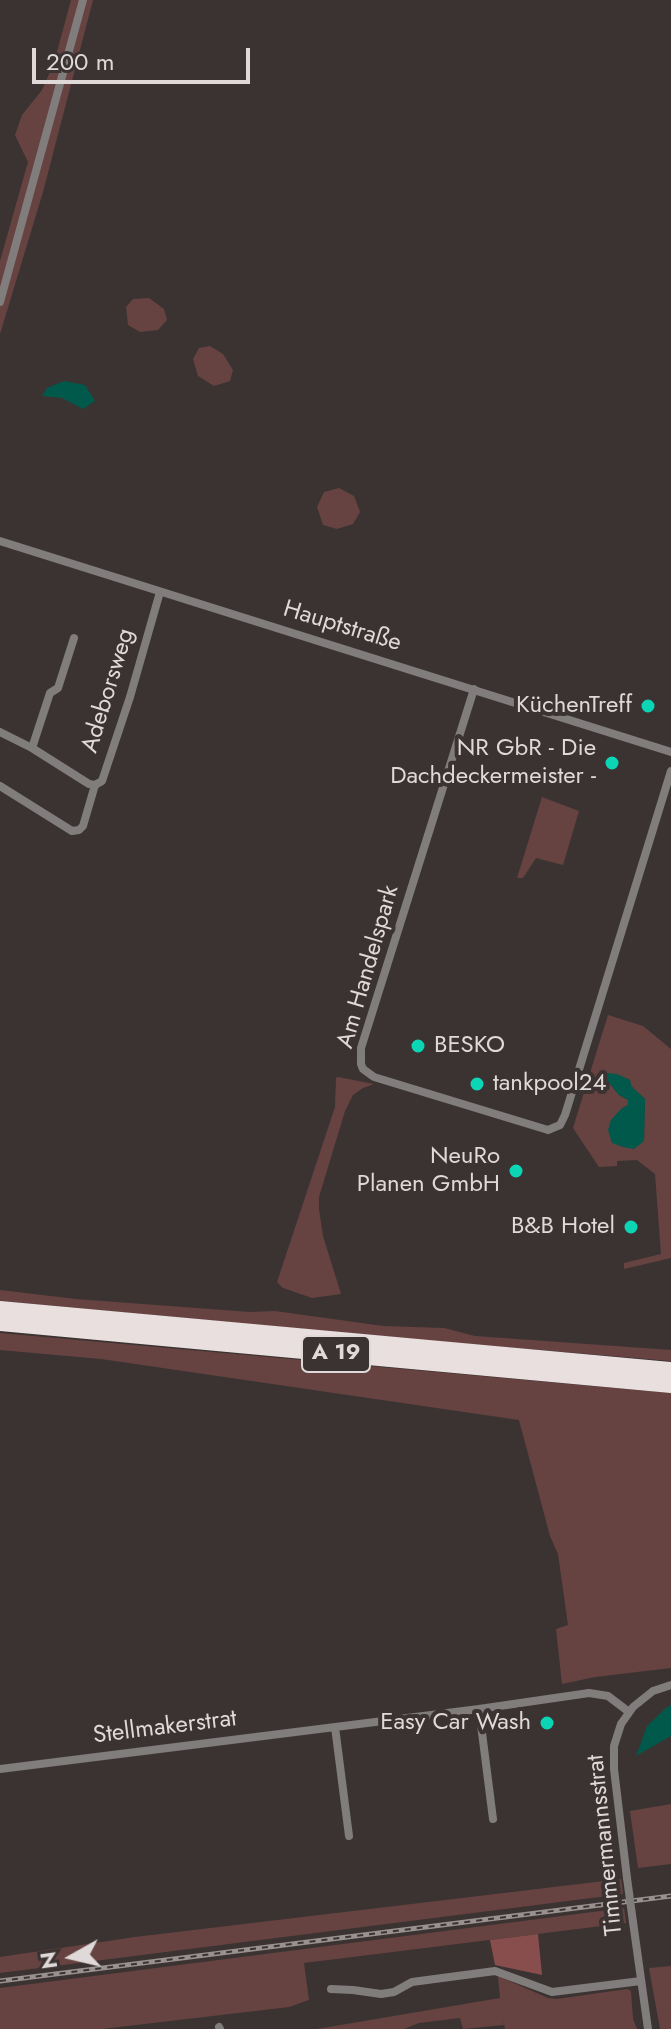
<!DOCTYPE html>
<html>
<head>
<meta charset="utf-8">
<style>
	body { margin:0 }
	#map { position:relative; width:671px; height:2029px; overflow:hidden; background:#3b3332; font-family:Jost,sans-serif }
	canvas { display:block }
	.north { position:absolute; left:32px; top:1917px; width:80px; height:80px; -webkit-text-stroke:6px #3b3332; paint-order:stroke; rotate:262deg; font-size:22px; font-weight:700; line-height:32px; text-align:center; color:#dfd9d9 }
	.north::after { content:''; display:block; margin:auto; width:28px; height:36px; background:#dfd9d9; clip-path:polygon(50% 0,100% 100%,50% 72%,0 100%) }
	.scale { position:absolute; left:32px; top:48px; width:218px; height:36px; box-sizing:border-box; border:4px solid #dfd9d9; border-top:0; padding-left:10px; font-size:24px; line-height:28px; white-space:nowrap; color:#dfd9d9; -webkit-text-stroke:6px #3b3332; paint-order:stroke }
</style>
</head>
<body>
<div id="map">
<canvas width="671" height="2029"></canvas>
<div class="north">N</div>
<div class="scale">200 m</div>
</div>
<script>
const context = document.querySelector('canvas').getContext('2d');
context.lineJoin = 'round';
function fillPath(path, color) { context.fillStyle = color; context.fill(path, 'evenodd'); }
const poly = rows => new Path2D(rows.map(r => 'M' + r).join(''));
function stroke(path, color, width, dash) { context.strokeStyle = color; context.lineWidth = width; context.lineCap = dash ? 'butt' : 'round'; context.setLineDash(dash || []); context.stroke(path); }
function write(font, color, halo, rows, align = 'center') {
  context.font = font + ' Jost,sans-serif'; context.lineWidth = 8; context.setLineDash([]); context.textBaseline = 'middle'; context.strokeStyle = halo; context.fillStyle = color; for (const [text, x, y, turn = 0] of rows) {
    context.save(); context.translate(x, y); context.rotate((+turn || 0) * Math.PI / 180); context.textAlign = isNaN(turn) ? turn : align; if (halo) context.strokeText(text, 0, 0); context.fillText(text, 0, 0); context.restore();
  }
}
const green = poly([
	[71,0,93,0,43,192,0,334,0,261,28,162,15,135,22,115,42,90,54,63],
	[149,298,164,309,167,320,158,330,140,332,128,325,126,307,133,299],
	[210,346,223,354,233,370,230,381,214,386,198,376,193,359,199,348],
	[339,488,354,496,360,512,353,524,337,529,323,525,317,507,324,492],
	[542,797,579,811,563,865,536,858,523,878,517,878],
	[608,1015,643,1026,671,1049,671,1258,624,1269,624,1263,661,1254,655,1174,637,1160,617,1161,617,1166,599,1167,573,1128],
	[607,1073,630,1080,631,1086,645,1099,644,1140,621,1109,628,1105,628,1100,619,1095,606,1079],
	[338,1077,374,1084,363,1088,353,1095,345,1111,319,1197,319,1209,323,1236,341,1294,312,1298,283,1288,277,1282,335,1107,336,1078],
	[0,1290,76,1299,250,1312,275,1311,383,1326,444,1328,475,1336,671,1350,671,1361,456,1343,0,1301],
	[0,1333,671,1393,671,1668,595,1677,562,1684,556,1629,568,1625,558,1554,550,1536,519,1420,101,1359,0,1350],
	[671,1804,671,1864,638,1868,630,1811],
	[621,1879,623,1894,0,1973,0,1957,135,1937],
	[624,1908,626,1923,304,1963,309,2000,289,2007,102,2029,0,2029,0,1988],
	[671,1966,671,2029,660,2029,649,1968],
	[498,1976,548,1998,557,1999,627,1989,631,1991,633,2019,637,2029,505,2029,503,2018,504,2025,463,2029,460,2018,419,2023,404,2029,317,2029,500,1998]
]);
const forest = poly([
	[538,1934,542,1975,495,1965,490,1940]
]);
const water = poly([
	[64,381,85,385,95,401,83,409,62,398,42,396,47,388],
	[607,1073,617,1074,630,1080,631,1086,645,1099,644,1141,634,1149,623,1147,612,1143,608,1130,611,1120,621,1109,628,1105,628,1100,619,1095,606,1079],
	[671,1705,671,1736,636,1756,647,1726,666,1708]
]);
const minor = poly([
	[0,302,83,0],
	[0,541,671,752],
	[474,689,361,1048,361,1064,363,1069,374,1077,548,1130,560,1125,565,1115,671,771],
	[0,732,32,748,89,784,95,785],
	[32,748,50,693,58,688,74,638],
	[95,785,102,781,130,697,160,592],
	[0,786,72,831,79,830,83,826,95,785],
	[479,1709,493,1819],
	[335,1727,349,1836],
	[0,1769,479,1709,589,1693,608,1696,629,1712],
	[627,1878,614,1769,614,1746,621,1724,633,1707,653,1691,671,1685],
	[633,1922,648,2029],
	[331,1989,353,1990,381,1994,394,1992,412,1982,495,1971,552,1992,641,1981],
	[219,2027,220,2029]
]);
const motorway = poly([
	[0,1309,671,1370],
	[0,1323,671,1385]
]);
const rail = poly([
	[0,1981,671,1896]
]);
const minorBridge = poly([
	[627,1878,633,1922]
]);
const markers = [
	[648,706,8,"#0cd5b5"],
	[612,763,8,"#0cd5b5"],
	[418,1046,8,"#0cd5b5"],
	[477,1084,8,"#0cd5b5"],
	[516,1171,8,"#0cd5b5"],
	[631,1227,8,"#0cd5b5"],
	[547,1723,8,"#0cd5b5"]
];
const shields = [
	[336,1354,68]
];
const shieldNames = [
	["A 19",336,1354]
];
const streetNames = [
	["Hauptstraße",342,627,17],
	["Adeborsweg",109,691,-73],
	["Am Handelspark",369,967,-74],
	["Stellmakerstrat",165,1728,-7],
	["Timmermannsstrat",606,1845,-96]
];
const poiNames = [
	["KüchenTreff",632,706],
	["NR GbR - Die",596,749],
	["Dachdeckermeister -",596,777],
	["BESKO",434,1046,"left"],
	["tankpool24",493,1084,"left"],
	["NeuRo",500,1157],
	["Planen GmbH",500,1185],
	["B&B Hotel",615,1227],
	["Easy Car Wash",531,1723]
];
fillPath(green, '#664341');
fillPath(forest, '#884e4d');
fillPath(water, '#00594b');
stroke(minor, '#817d7c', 8);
stroke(motorway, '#eadfdf', 16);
stroke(rail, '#989190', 5);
stroke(rail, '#3b3332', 2, [6]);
stroke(minorBridge, '#817d7c', 8);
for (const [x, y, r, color] of markers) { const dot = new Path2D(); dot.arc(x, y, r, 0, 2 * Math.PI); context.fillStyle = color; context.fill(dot); stroke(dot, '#3b3332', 3); }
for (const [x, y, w] of shields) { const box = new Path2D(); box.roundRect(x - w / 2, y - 18, w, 36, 6); context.fillStyle = '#3b3332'; context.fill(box); stroke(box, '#dfd9d9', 2); }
write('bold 22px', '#dfd9d9', null, shieldNames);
write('24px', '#dfd9d9', '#3b3332', streetNames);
write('24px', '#dfd9d9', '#3b3332', poiNames, 'right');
</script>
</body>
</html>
